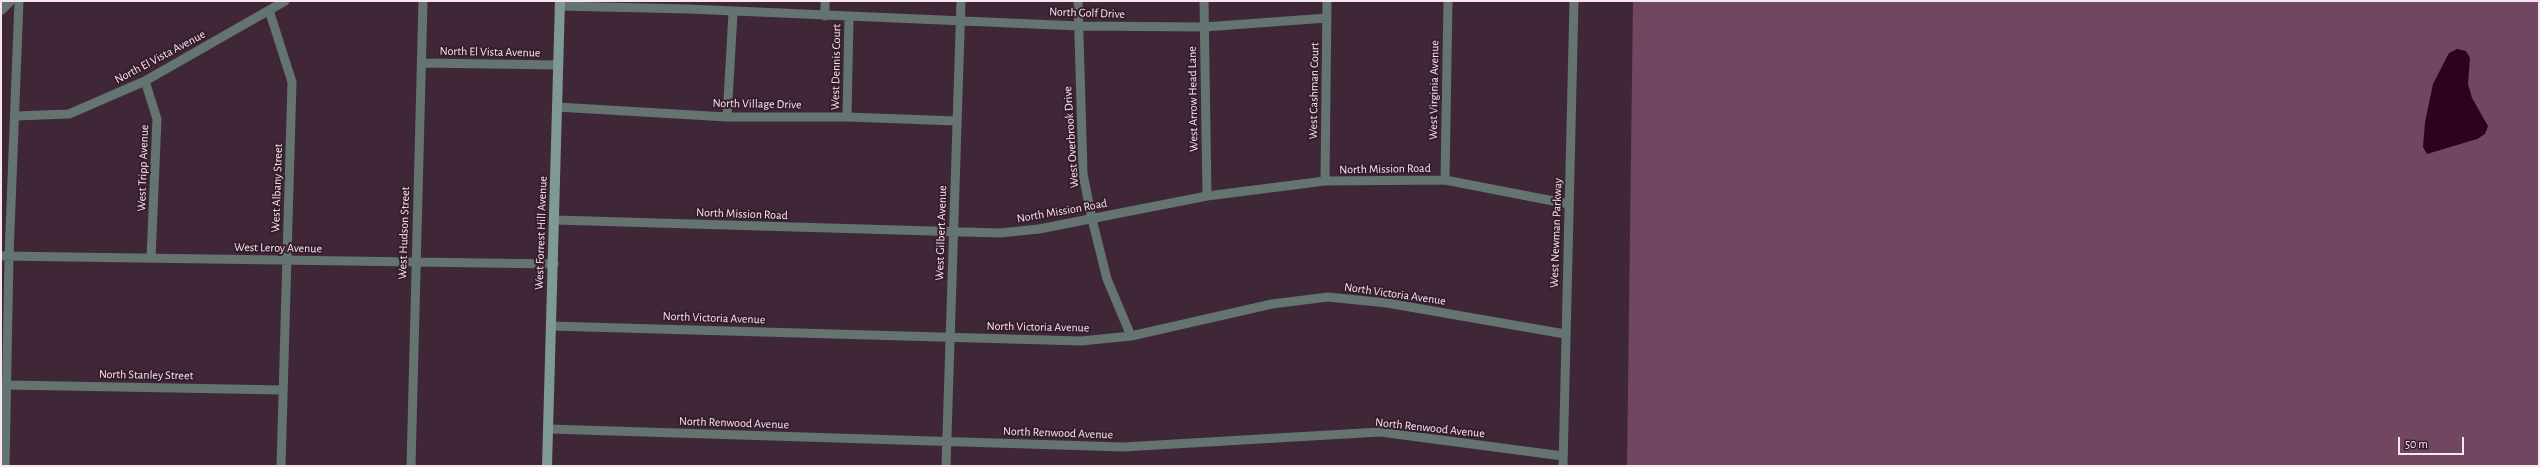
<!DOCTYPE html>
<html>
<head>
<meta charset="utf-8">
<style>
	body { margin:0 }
	#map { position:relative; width:2540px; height:467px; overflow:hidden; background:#402737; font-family:"Alegreya Sans",sans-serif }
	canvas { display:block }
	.frame { position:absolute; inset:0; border:2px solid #f7e6f0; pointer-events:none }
	.scale { position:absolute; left:2398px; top:437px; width:66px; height:18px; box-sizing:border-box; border:2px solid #f7e6f0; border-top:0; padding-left:5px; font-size:12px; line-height:14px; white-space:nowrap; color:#f7e6f0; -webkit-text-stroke:3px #361d2d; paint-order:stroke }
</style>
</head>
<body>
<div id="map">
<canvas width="2540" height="467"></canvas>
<div class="frame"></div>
<div class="scale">50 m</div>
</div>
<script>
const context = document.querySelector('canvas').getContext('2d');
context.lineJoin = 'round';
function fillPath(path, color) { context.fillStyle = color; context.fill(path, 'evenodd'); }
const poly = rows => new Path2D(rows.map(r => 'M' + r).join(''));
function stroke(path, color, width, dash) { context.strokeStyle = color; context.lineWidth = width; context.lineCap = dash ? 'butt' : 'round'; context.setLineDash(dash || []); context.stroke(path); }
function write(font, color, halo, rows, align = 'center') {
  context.font = font + ' "Alegreya Sans",sans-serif'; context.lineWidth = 4; context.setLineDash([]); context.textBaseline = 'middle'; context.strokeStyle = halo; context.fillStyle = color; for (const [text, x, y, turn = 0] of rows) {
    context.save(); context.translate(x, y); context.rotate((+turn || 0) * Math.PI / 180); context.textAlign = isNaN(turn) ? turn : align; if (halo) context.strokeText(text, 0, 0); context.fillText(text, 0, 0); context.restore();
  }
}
const green = poly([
	[1633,1,2539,1,2539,466,1627,466]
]);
const water = poly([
	[2457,49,2466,51,2470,58,2468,84,2472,98,2488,126,2485,134,2477,139,2427,154,2423,147,2425,122,2433,84,2449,53]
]);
const minor = poly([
	[1078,1,1083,174,1092,219,1107,279,1131,336],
	[1204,1,1207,196],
	[559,6,689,9,1079,26,1204,27,1327,18],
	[269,10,292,82,281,466],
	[825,16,825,1],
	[422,63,558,65],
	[145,81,157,119,151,258],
	[557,107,727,117,847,117,957,121],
	[16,116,69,114,145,81,285,1],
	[727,117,733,13],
	[847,117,849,17],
	[1445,180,1448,1],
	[1325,181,1327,1],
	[555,220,1000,233,1039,229,1207,196,1325,181,1445,180,1569,204],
	[1,256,554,264],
	[551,326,1081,341,1131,336,1272,304,1328,297,1387,303,1565,334],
	[8,385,283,390],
	[549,429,1123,447,1380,432,1563,456],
	[5,466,9,256,19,1],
	[411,466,423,1],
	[946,466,961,1],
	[1563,466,1574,1]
]);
const tertiary = poly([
	[1,10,10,1]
]);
const secondary = poly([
	[547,466,560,1]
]);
const streetNames = [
	["North Golf Drive",1087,13,2],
	["North El Vista Avenue",490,52,1],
	["North El Vista Avenue",160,57,-28],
	["West Dennis Court",836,67,-89],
	["West Virginia Avenue",1434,90,-89],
	["West Cashman Court",1314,91,-89],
	["West Arrow Head Lane",1193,99,-91],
	["North Village Drive",757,104,1],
	["West Overbrook Drive",1071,137,-94],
	["West Tripp Avenue",143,168,-88],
	["North Mission Road",1385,169,-1],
	["West Albany Street",277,188,-88],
	["North Mission Road",1062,211,-10],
	["North Mission Road",742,214,2],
	["West Hudson Street",404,233,-88],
	["West Forrest Hill Avenue",541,233,-88],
	["West Gilbert Avenue",941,233,-88],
	["West Newman Parkway",1556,233,-88],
	["West Leroy Avenue",278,248,1],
	["North Victoria Avenue",1395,294,8],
	["North Victoria Avenue",714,318,2],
	["North Victoria Avenue",1038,327,1],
	["North Stanley Street",146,375,1],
	["North Renwood Avenue",734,423,2],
	["North Renwood Avenue",1430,428,6],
	["North Renwood Avenue",1058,433,2]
];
fillPath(green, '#704661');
fillPath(water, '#2c0221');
stroke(minor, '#637471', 9);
stroke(tertiary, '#637471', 10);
stroke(secondary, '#7f9a94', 10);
write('12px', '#f7e6f0', '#361d2d', streetNames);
</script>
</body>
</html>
